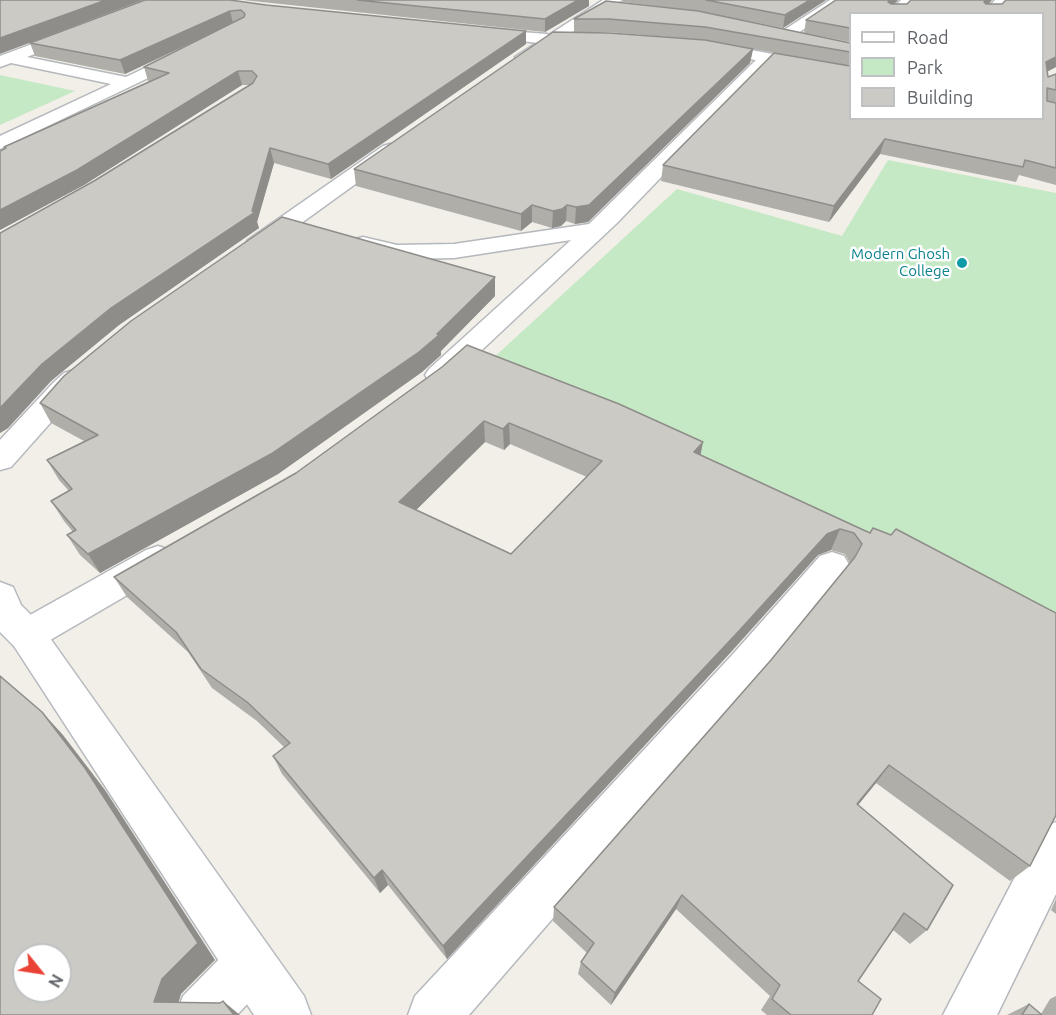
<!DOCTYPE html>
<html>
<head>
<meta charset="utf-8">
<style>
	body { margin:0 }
	#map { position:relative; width:1056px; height:1015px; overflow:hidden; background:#f1efe8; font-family:Ubuntu,sans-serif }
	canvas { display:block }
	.legend { position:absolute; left:849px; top:12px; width:195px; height:108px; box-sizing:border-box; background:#fff; border:2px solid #bfc1c3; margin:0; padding:8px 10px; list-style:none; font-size:18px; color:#5f6368 }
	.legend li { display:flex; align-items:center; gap:12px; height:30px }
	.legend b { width:30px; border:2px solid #bfc1c3 }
	.north { position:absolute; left:12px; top:943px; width:60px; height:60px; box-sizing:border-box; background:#fff; border:2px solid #bfc1c3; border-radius:50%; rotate:120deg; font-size:16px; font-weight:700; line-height:24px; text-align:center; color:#5f6368 }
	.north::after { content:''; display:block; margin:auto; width:21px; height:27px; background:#ea4335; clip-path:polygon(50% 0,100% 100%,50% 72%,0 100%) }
</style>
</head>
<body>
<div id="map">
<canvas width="1056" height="1015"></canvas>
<ul class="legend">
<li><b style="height:8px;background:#fff"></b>Road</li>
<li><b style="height:16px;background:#c5e8c5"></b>Park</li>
<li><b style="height:16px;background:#cccac5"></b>Building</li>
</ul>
<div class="north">N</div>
</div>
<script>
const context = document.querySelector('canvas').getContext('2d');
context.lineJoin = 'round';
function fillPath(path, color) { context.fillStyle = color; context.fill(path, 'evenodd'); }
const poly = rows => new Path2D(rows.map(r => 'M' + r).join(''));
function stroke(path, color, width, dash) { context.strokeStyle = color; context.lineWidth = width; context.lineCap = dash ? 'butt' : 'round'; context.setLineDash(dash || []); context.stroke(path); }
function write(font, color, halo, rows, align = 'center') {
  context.font = font + ' Ubuntu,sans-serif'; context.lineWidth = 5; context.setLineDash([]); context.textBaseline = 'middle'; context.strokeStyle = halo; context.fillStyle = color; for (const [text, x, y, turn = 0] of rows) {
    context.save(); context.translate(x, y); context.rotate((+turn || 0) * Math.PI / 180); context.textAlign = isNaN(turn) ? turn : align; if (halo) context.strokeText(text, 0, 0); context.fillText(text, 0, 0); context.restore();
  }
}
const green = poly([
	[0,75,75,91,0,125],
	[888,160,1056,193,1056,621,489,362,677,189,842,236]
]);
const street = poly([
	[149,0,168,0,166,3,27,57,126,77,180,51,192,51,194,54,192,57,0,149,0,136,111,84,11,63,0,67,0,56,149,0],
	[830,0,846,0,791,38,781,38,779,35,781,32,830,0],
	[901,0,916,0,903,14,887,14,901,0],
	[995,0,1010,0,997,14,982,14,995,0],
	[483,29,547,34,555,39,547,44,478,36,476,33,483,29],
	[766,54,772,56,774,59,772,62,617,223,449,381,439,384,429,381,425,375,429,369,571,240,454,258,397,259,355,249,352,244,355,239,363,237,397,245,454,244,589,224,760,56,766,54],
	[158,546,170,550,176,560,170,570,40,646,27,651,14,646,8,635,14,624,146,550,158,546],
	[832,552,844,556,850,566,844,576,761,678,469,1015,408,1015,415,996,733,654,820,556,832,552],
	[1056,822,1056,894,997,1015,943,1015,1040,829,1056,822],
	[249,940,267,947,274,965,267,983,237,1015,176,1015,183,996,231,947,249,940]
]);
const secondary = poly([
	[603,0,622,0,529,60,517,60,515,57,603,0],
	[707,42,850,68,850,78,702,50,699,47,702,44,707,42],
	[390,144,397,146,400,150,397,154,264,250,256,252,248,250,245,245,248,240,383,146,390,144],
	[74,370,84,373,88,379,84,385,11,467,0,470,0,440,53,383,64,373,74,370],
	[0,582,13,587,21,605,40,624,304,996,311,1015,254,1015,14,646,0,632,0,582]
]);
const wall = poly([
	[243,0,589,0,589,6,545,32],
	[623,0,826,0,783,28,712,14,804,33,806,20,898,0,894,4,1002,4,1056,0,1056,67,1047,72,1048,77,1056,74,1056,185,1019,175,1016,182,880,154,829,222,661,181,663,165,829,62,753,49,750,63,588,222,575,224,566,221,561,226,552,228,532,222,521,231,356,186,354,169,740,46,703,40,608,32,574,32,574,19,690,10,623,2],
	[850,14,1042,118,850,118,850,43,805,33,850,42],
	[266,5,526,31,526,44,331,179,274,163,257,222,259,228,119,325,51,381,8,428,0,433,0,233,94,181,250,85,242,85,84,185,0,230,0,151,5,149,4,147,150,81,148,81,144,67,233,23,125,74,35,56,30,43],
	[495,277,495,296,441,351,441,355,422,372,278,474,100,573,80,555,67,535,73,532,64,521,51,501,69,491,59,480,47,460,84,441,51,423,40,403],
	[442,367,700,455,870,533,1053,822,1030,866,1010,881,876,783,858,805,927,930,910,944,893,930,858,981,872,1015,767,1015,761,1010,770,996,676,909,611,1005,578,974,581,962,587,953,553,921,554,907,771,660,850,563,845,554,831,550,818,555,731,652,447,959,388,885,380,893,282,774,273,756,284,747,257,721,212,688,188,652,127,597,114,577,296,473],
	[485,442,504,450,510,444,587,477,511,554,416,510],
	[1056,899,1056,914,1051,910],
	[1056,996,1056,1015,1007,1015,1029,1004,1041,1014,1050,999]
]);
const shadedWall = poly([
	[106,0,143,0,0,54,0,38],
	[578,0,589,0,589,6,545,32,545,19],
	[810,0,826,0,783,28,785,15],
	[890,0,898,0,885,14,888,2],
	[986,0,992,0,980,14,984,2],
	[230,11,233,23,125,74,120,60],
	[526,31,526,44,331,179,328,164],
	[753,49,750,63,588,222,575,224,576,207],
	[1056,57,1056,67,1042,74,1046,62],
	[238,71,242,85,84,185,0,230,0,210],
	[885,139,880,154,829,222,834,206],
	[270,148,274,163,257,222,259,228,119,325,51,381,8,428,0,433,0,408,42,364,111,308,252,211],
	[532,205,532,222,521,231,521,214],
	[567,205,566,221,561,226,552,228,553,211],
	[495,277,495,296,441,351,441,355,422,372,278,474,100,573,88,554,437,334],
	[484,421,485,442,403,523,399,502],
	[509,423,510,444,504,450,503,429],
	[703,442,699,463,694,452],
	[840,529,831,550,818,555,731,652,447,959,443,946,827,534],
	[42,712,63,735,105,790,215,960,181,994,175,1015,154,1002],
	[889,765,876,783,845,821,857,804],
	[382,870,388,885,380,893,374,878],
	[682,895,676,909,611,1005,615,993],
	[223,1001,240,1015,234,1015]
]);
const building = poly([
	[0,0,106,0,0,38,0,0],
	[145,0,230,0,266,5,526,31,328,164,270,148,252,211,255,212,111,308,42,364,0,408,0,233,94,181,253,83,257,76,252,71,238,71,77,170,0,210,0,151,6,148,4,147,169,73,144,67,244,17,245,14,241,10,230,11,120,60,30,43,145,0],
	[357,0,578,0,545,19,357,0],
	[706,0,810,0,785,15,706,0],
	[836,0,890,0,888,2,891,4,907,4,911,0,986,0,984,2,986,4,1002,4,1006,0,1056,0,1056,57,1046,62,1048,77,1056,74,1056,90,1047,88,1047,101,1056,103,1056,168,1025,160,1023,167,885,139,834,206,663,165,774,53,850,66,850,118,1042,118,1042,14,850,14,850,28,806,20,836,0],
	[606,1,698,11,850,43,850,52,705,27,609,19,574,19,606,1],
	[553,32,609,33,705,40,753,49,589,205,576,207,567,205,562,209,553,211,532,205,521,214,354,169,553,32],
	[282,217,495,277,437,334,439,335,419,352,271,454,88,554,67,535,76,530,51,501,72,489,47,460,98,435,40,403,64,376,131,321,282,217],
	[467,345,619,404,703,442,694,452,870,533,873,528,891,535,896,529,1056,613,1056,815,1030,866,889,765,857,804,953,885,927,930,904,913,858,981,881,999,872,1015,791,1015,772,999,780,985,682,895,615,993,581,962,594,943,554,907,771,660,855,557,862,544,854,533,840,529,827,534,738,632,443,946,382,870,374,878,273,756,290,743,247,702,201,669,176,632,114,577,296,473,442,367,467,345],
	[484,421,503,429,509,423,602,461,511,554,399,502,484,421],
	[0,676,42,712,85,768,198,943,162,979,154,1002,220,1003,223,1001,234,1015,0,1015,0,676],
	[24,955,60,955,60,991,24,991,24,955],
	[1029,1004,1042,1015,1022,1015,1029,1004]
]);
const markers = [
	[962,263,6,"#0f9aa8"]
];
const farCulturenames = [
	["Modern Ghosh",950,254],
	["College",950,271]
];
fillPath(green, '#c5e8c5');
stroke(street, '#b5b8bc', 3);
stroke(secondary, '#b6babf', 3);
fillPath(street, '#fff');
fillPath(secondary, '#fff');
fillPath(wall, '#afaea9');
fillPath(shadedWall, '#8f8d8a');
fillPath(building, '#cccac5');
stroke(building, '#8f8d8a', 1.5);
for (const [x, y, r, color] of markers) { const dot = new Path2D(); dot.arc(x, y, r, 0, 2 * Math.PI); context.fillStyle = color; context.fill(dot); stroke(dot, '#fff', 2); }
write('15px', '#0d838f', '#fff', farCulturenames, 'right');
</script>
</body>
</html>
